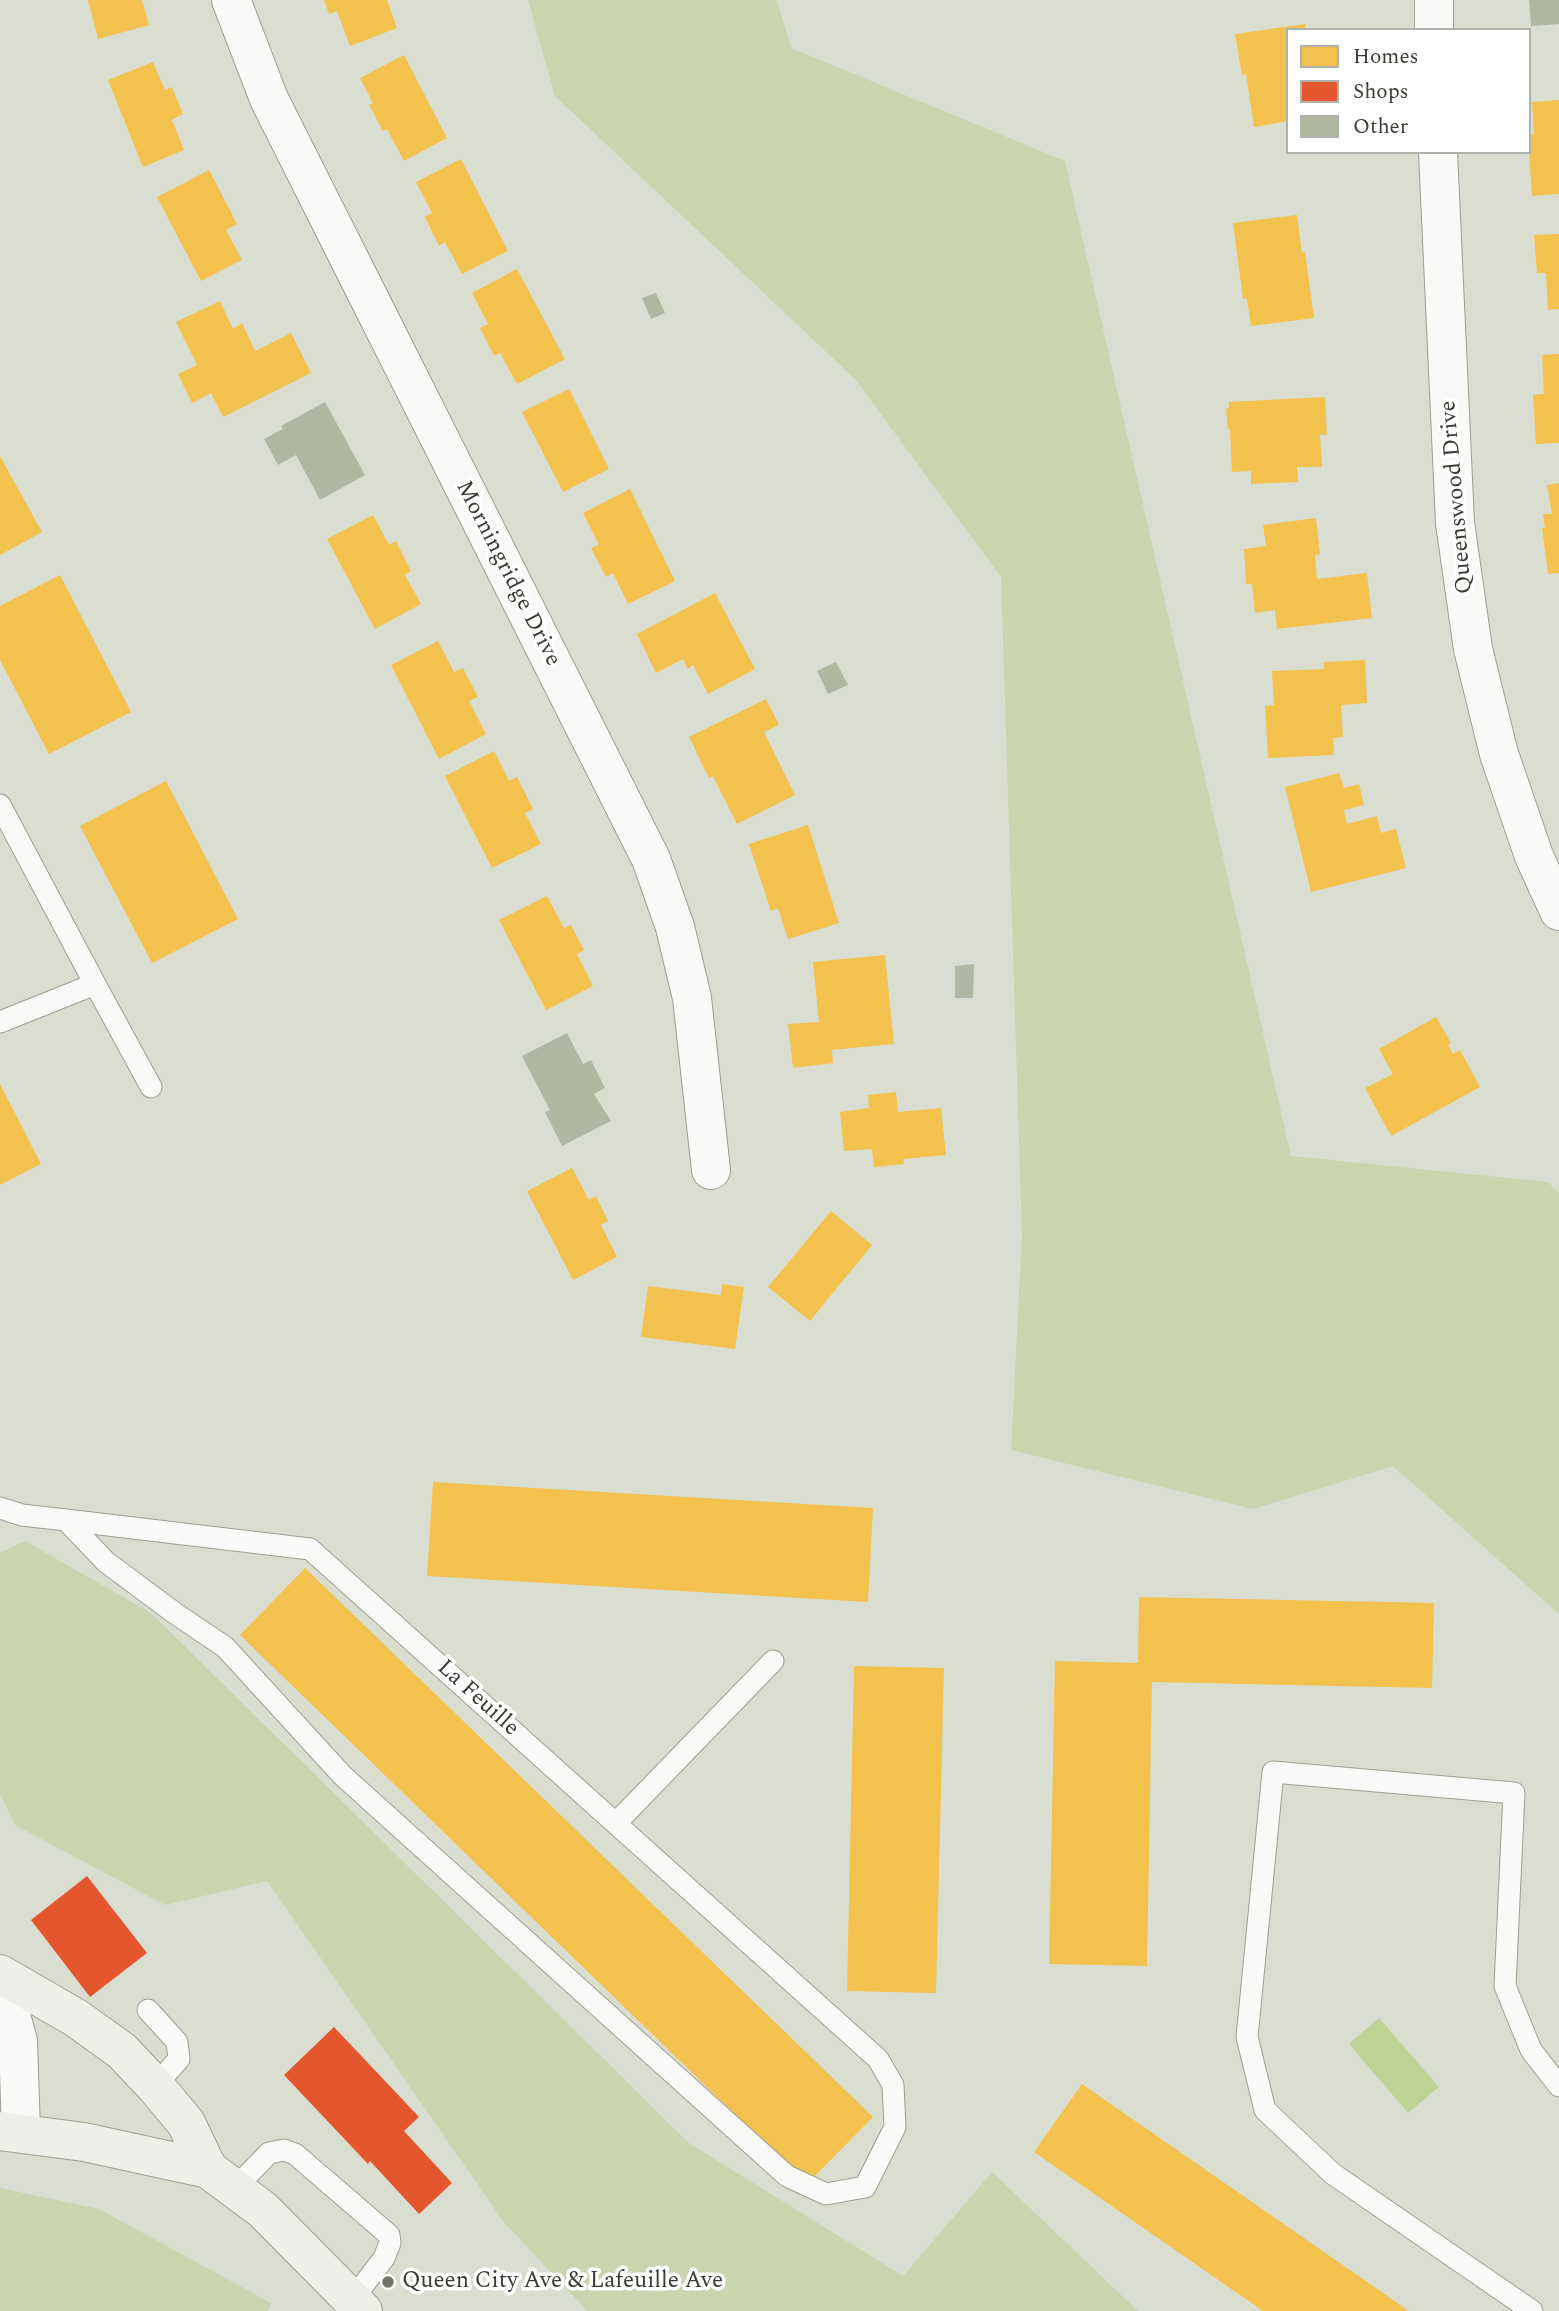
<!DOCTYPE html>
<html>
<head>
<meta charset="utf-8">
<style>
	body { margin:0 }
	#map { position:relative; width:1559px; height:2311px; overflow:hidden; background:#daded1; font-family:Spectral,serif }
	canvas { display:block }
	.legend { position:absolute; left:1286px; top:28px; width:245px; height:126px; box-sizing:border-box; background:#fff; border:2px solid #afb1ad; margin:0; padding:9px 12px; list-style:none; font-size:21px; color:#373b31 }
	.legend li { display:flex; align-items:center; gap:14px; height:35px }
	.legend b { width:35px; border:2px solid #afb1ad }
</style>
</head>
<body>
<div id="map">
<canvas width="1559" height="2311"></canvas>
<ul class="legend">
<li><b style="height:19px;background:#f2c14e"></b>Homes</li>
<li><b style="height:19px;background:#e4572e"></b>Shops</li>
<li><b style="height:19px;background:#b0b7a1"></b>Other</li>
</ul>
</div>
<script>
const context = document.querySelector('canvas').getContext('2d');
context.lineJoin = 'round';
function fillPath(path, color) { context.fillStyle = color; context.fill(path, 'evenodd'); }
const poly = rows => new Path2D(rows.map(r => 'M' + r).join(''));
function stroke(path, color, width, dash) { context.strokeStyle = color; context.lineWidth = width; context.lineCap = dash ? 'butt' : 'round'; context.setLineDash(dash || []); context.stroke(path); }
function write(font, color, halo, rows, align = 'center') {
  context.font = font + ' Spectral,serif'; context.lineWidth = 7; context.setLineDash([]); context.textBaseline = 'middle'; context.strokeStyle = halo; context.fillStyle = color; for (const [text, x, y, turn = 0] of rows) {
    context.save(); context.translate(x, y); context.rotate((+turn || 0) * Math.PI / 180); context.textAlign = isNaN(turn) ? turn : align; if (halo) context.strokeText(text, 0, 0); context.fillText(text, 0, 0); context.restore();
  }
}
const green = poly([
	[528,0,777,0,791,48,1065,161,1291,1156,1548,1182,1559,1193,1559,1614,1393,1466,1253,1509,1011,1450,1022,1236,1001,577,855,379,555,96],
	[25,1541,151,1613,689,2143,903,2276,992,2172,1138,2311,587,2311,503,2221,267,1881,165,1905,15,1825,0,1794,0,1553],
	[0,2188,99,2209,271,2303,268,2311,0,2311]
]);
const water = poly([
	[1379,2018,1439,2087,1408,2113,1349,2044]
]);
const homes = poly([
	[88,0,142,0,149,25,98,39],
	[324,0,387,0,397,28,350,46,337,11,329,14],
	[1305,24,1305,30,1288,30,1288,121,1254,127,1246,74,1242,75,1235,34],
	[404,55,447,138,404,161,387,129,383,131,369,105,373,103,360,78],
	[153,62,165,90,172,87,183,114,172,120,184,150,143,167,108,80],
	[1559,100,1559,194,1532,196,1529,152,1529,135,1534,134,1532,102],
	[461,159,508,251,462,274,445,242,439,246,425,217,432,213,416,182],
	[209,170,237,224,226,230,242,260,201,281,157,197],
	[1297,215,1302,253,1305,252,1314,318,1251,326,1247,299,1243,299,1233,223],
	[1559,234,1559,309,1548,310,1546,273,1537,273,1534,235],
	[517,269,565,359,517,384,500,353,494,356,480,328,488,324,472,293],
	[220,301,233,329,242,323,255,351,291,333,311,373,223,417,211,393,192,403,178,374,197,365,176,322],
	[1559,354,1559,443,1536,444,1533,395,1544,394,1542,355],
	[569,389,609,469,563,492,522,412],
	[1325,397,1327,435,1320,435,1322,467,1297,467,1298,482,1251,484,1251,471,1232,472,1230,429,1228,429,1226,409,1229,408,1229,402],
	[0,456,42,532,0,555],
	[1559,483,1559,573,1548,574,1542,528,1545,528,1543,514,1552,514,1547,485],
	[630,489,675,581,628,604,613,573,606,577,591,548,599,545,583,513],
	[373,515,389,545,396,541,411,571,405,575,421,604,375,629,327,539],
	[1316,518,1320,554,1315,555,1317,579,1367,573,1372,618,1277,629,1275,610,1255,613,1252,584,1246,584,1244,549,1266,546,1263,525],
	[60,575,131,712,49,754,0,660,0,606],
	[715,593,755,669,708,694,693,665,688,669,683,659,656,673,637,634],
	[438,641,454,672,463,668,478,697,469,701,486,734,439,759,391,665],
	[1365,660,1367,703,1341,705,1343,737,1333,738,1334,755,1268,758,1265,706,1274,705,1272,671,1324,669,1324,662],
	[766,699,779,725,764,732,795,795,737,824,713,776,709,778,689,737],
	[494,751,509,781,517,777,533,809,525,813,541,844,492,868,445,776],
	[1339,773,1344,788,1359,784,1364,805,1344,810,1347,824,1377,816,1381,833,1396,829,1406,868,1311,892,1285,787],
	[166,781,238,919,152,963,80,826],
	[808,825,839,923,788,939,778,908,771,911,749,844],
	[547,896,564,928,571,925,584,950,577,954,593,986,546,1010,499,920],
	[885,955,894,1044,832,1050,833,1063,793,1068,788,1024,819,1022,813,962],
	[1436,1017,1451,1043,1448,1045,1453,1054,1460,1050,1480,1087,1391,1136,1365,1088,1393,1074,1379,1049],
	[0,1084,41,1164,0,1185],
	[896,1092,898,1112,941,1108,946,1155,903,1159,904,1164,874,1167,872,1149,844,1151,840,1112,869,1108,868,1095],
	[572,1168,589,1200,596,1196,608,1221,601,1225,617,1257,573,1280,527,1191],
	[831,1211,872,1245,810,1321,768,1287],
	[722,1284,744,1287,735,1349,641,1337,648,1286,721,1295],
	[433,1482,873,1508,868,1602,427,1576],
	[305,1568,873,2117,807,2184,240,1635],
	[1139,1597,1434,1603,1432,1688,1152,1682,1147,1966,1049,1964,1055,1661,1138,1663],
	[854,1666,944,1668,936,1993,847,1991],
	[1082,2084,1409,2311,1263,2311,1034,2152]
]);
const shops = poly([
	[87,1876,147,1953,90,1997,31,1920],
	[334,2027,419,2117,404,2131,452,2183,419,2214,370,2161,368,2164,284,2075]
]);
const building = poly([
	[1529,0,1559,0,1559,24,1531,26],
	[656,293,665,313,651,319,642,298],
	[325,402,365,475,320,500,296,455,278,465,264,439,283,429,281,426],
	[836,662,848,685,828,694,817,671],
	[974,964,973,998,955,998,955,966],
	[567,1033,583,1064,591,1060,605,1088,594,1094,611,1121,562,1146,545,1112,550,1110,522,1056]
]);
const lane = poly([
	[0,805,95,984,0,1022],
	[95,984,151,1087],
	[0,1508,22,1515,66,1520,310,1549,878,2059,893,2085,895,2127,865,2187,826,2194,787,2176,343,1776,225,1647,176,1614,106,1562,66,1520],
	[616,1823,773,1661],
	[148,2010,177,2042,179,2059,155,2086],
	[234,2189,269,2153,284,2150,295,2154,389,2235,390,2243,384,2258,352,2300],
	[1532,2311,1333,2174,1265,2110,1247,2037,1273,1772,1514,1793,1505,1986,1531,2050,1559,2086]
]);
const street = poly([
	[231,0,269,99,651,859,675,927,692,998,711,1170],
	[1434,0,1434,30],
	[1438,152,1455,523,1473,649,1499,754,1534,856,1559,911],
	[0,1975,18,2041,21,2132]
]);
const secondary = poly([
	[0,1974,76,2018,122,2051,155,2086,186,2123,208,2169],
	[0,2131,84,2142,208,2169,263,2210,363,2311]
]);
const markers = [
	[388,2282,7,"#707469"]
];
const streetNames = [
	["Queenswood Drive",1458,497,-95],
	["Morningridge Drive",507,574,63],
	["La Feuille",477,1699,42]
];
const poiNames = [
	["Queen City Ave & Lafeuille Ave",402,2282]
];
fillPath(green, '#c8d5ae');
fillPath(water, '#bdd293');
fillPath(homes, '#f2c14e');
fillPath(shops, '#e4572e');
fillPath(building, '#b0b7a1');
stroke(lane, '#9b9f94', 23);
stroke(street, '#9b9f94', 40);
stroke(secondary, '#9b9f94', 40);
stroke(lane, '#f9faf8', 21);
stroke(street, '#f9faf8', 38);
stroke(secondary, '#edefe8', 38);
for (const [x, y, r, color] of markers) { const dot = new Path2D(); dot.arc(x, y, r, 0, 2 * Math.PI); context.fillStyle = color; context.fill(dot); stroke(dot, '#fff', 2.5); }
write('23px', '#373b31', '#fff', streetNames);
write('23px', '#373b31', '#fff', poiNames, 'left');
</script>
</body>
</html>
